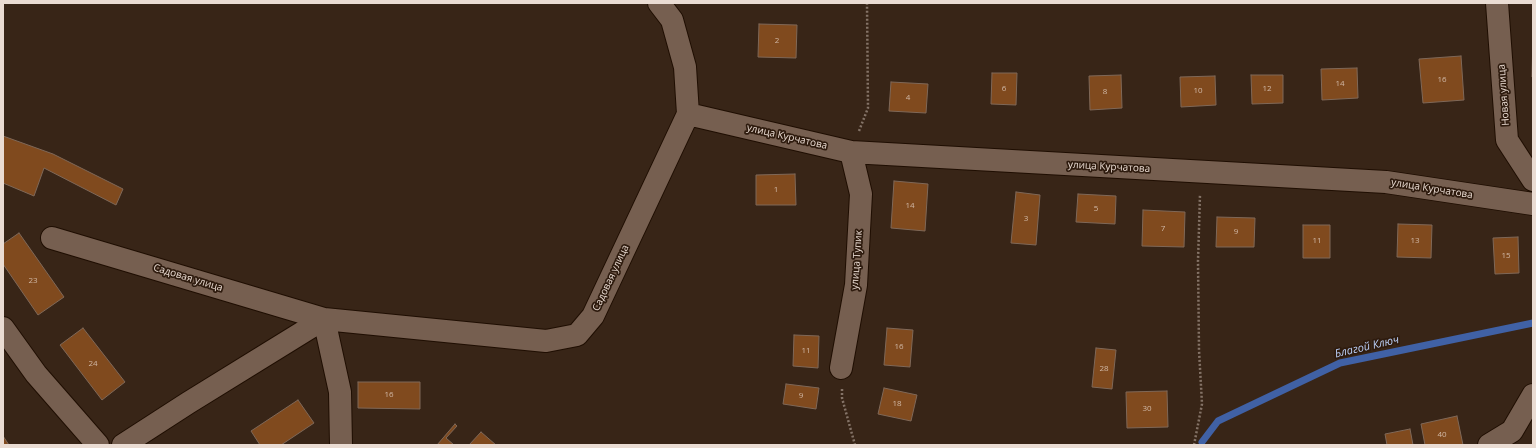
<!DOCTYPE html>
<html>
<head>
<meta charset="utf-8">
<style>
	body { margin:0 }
	#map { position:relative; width:1536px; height:448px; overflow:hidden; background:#382517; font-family:"Open Sans",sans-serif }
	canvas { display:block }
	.frame { position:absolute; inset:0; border:4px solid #eadcd3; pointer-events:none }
</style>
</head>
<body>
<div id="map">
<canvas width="1536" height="448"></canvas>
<div class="frame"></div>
</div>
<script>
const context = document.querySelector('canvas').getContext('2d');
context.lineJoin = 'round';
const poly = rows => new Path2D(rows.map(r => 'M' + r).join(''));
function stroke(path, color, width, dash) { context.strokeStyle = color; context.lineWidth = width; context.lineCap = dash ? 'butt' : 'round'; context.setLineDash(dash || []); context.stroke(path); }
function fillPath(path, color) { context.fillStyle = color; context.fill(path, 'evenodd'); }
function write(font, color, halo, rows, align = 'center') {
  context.font = font + ' "Open Sans",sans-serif'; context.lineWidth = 3.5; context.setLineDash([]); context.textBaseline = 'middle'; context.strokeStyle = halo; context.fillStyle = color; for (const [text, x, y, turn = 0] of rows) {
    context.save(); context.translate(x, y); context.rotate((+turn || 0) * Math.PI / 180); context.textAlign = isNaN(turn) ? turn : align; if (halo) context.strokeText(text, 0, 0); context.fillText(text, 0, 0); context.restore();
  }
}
const stream = poly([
	[1202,442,1218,421,1340,363,1533,323]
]);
const building = poly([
	[759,24,797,25,796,58,758,57,759,24],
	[1533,35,1533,77,1532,77,1533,35],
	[1461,56,1464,100,1423,103,1419,59,1461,56],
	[1357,68,1358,98,1322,100,1321,69,1357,68],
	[992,73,1017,73,1016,105,991,104,992,73],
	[1121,75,1122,108,1090,110,1089,76,1121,75],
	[1251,75,1283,75,1283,103,1252,104,1251,75],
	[1215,76,1216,105,1181,107,1180,77,1215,76],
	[891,82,928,84,926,113,889,111,891,82],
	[3,136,53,154,123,189,116,205,44,168,34,196,3,183,3,136],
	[795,174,796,205,756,205,756,175,795,174],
	[894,181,928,184,925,231,891,228,894,181],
	[1016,192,1040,195,1036,245,1011,243,1016,192],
	[1078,194,1116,196,1115,224,1076,222,1078,194],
	[1143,210,1185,212,1184,247,1142,246,1143,210],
	[1217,217,1255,218,1254,247,1216,247,1217,217],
	[1398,224,1432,225,1431,258,1397,257,1398,224],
	[1303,225,1330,225,1330,258,1303,258,1303,225],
	[19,233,64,297,38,315,3,264,3,244,19,233],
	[1518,237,1519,273,1495,274,1493,238,1518,237],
	[83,328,125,382,102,400,60,345,83,328],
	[887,328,913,330,910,367,884,365,887,328],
	[794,335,819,336,818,368,793,366,794,335],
	[1096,348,1116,350,1112,389,1092,387,1096,348],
	[358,382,420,382,420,409,358,408,358,382],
	[786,384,819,388,816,409,783,404,786,384],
	[884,388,917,395,911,421,878,414,884,388],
	[1167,391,1168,427,1127,428,1126,392,1167,391],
	[298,400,314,423,281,445,260,445,251,431,298,400],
	[1457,416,1463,445,1425,445,1421,424,1457,416],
	[455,424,457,426,446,438,454,445,437,445,455,424],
	[1410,429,1413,445,1387,445,1385,434,1410,429],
	[481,432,496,445,469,445,481,432],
	[3,436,9,445,3,445,3,436]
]);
const path = poly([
	[859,131,868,108,867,3],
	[842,389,842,398,855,445],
	[1194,445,1202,404,1199,350,1198,261,1200,194]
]);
const minor = poly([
	[1497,3,1507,140,1533,180],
	[688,114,851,152,1386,182,1533,204],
	[52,238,324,319,546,341,577,335,593,316,688,114,685,67,672,20,659,3],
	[3,328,36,374,98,445],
	[841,368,856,285,861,194,851,152],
	[123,445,188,403,324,319,340,392,341,445],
	[1489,445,1512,431,1533,395]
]);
const numberNames = [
	["2",777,41],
	["16",1442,80],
	["14",1340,84],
	["6",1004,89],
	["12",1267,89],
	["10",1198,91],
	["8",1105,92],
	["4",908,98],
	["1",776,190],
	["14",910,206],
	["5",1096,209],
	["3",1026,219],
	["7",1163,229],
	["9",1236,232],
	["11",1317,241],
	["13",1415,241],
	["15",1506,256],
	["23",33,281],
	["16",899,347],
	["11",806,351],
	["24",93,364],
	["28",1104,369],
	["16",389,395],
	["9",801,396],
	["18",897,404],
	["30",1147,409],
	["40",1442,435]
];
const streetNames = [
	["Новая улица",1504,95,-94],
	["улица Курчатова",787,137,13],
	["улица Курчатова",1109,167,3],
	["улица Курчатова",1432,189,9],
	["улица Тупик",857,260,-86],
	["Садовая улица",188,278,17],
	["Садовая улица",611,278,-65]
];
const waterNames = [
	["Благой Ключ",1367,347,-13]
];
stroke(stream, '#4061a5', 7);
fillPath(building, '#804a1e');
stroke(building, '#7f6858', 1);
stroke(minor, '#1f0e02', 24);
stroke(path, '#847367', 2.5, [2, 2]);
stroke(minor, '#765f50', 22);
write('8px', '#d0b8a6', null, numberNames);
write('10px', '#eadcd3', '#2e1b0e', streetNames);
write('italic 11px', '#b9cdf4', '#2e1b0e', waterNames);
</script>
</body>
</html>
